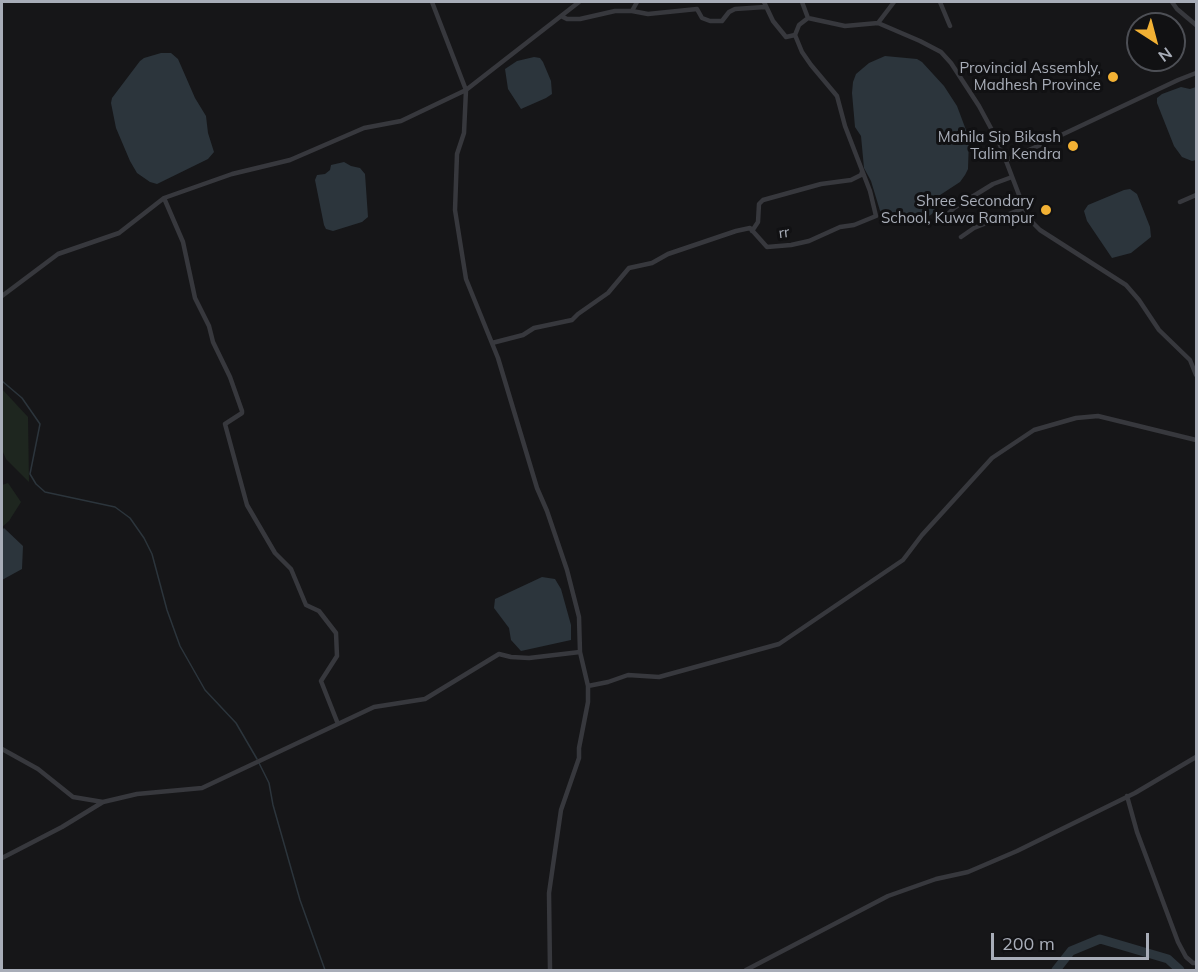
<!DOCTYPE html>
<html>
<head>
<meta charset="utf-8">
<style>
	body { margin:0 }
	#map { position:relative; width:1198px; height:972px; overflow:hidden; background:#161618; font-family:Mulish,sans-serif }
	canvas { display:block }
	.frame { position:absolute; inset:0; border:3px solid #a8adb8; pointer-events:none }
	.north { position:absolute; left:1126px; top:12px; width:60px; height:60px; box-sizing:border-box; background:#111113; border:2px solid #4d4f55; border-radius:50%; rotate:144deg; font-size:16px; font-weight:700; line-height:24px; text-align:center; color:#a8adb8 }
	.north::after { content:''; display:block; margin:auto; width:21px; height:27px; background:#f2b134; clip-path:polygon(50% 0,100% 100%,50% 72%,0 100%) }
	.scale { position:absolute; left:991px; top:933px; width:158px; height:27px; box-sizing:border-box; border:3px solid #a8adb8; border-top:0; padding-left:8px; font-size:18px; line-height:21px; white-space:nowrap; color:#a8adb8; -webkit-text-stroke:4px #111113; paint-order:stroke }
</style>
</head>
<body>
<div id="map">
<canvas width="1198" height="972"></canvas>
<div class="frame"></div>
<div class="north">N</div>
<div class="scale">200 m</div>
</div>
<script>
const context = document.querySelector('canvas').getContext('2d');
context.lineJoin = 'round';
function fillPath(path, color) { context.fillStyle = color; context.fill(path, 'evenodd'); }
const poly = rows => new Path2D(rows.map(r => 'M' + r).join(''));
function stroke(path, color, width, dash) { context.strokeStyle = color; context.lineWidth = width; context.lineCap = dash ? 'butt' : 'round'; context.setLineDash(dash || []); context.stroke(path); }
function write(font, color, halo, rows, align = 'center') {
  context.font = font + ' Mulish,sans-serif'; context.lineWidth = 6; context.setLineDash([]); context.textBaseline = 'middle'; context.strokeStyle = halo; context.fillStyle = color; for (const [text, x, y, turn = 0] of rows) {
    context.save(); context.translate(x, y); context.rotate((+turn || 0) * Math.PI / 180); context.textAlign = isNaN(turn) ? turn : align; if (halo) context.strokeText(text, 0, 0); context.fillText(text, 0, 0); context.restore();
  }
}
const green = poly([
	[2,389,28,417,29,482,6,459,2,450],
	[8,483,21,502,9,521,2,527,2,485]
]);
const water = poly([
	[161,53,171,53,178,59,195,98,206,116,208,133,214,152,208,159,157,184,150,182,137,173,130,161,116,128,111,103,112,98,140,61,144,58],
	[885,56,917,59,922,62,944,86,957,106,969,138,968,169,965,175,960,182,937,197,937,207,932,214,915,225,887,222,881,214,871,181,864,168,861,136,855,127,852,93,853,82,856,74,869,63],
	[534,57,540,58,543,62,551,81,552,94,546,98,521,109,508,89,505,69,517,61],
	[1181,87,1190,89,1196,87,1196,160,1192,161,1182,157,1174,146,1157,103,1157,98,1162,94],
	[344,162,351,166,360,168,365,174,368,217,362,222,333,231,326,229,324,225,315,180,317,175,325,174,330,170,331,165],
	[1130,189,1137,194,1150,227,1151,237,1131,253,1112,258,1087,221,1084,211,1088,205,1124,190],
	[4,528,23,546,22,569,2,580,2,530],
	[542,577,555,579,561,589,571,625,571,640,521,651,511,640,509,628,494,608,495,599]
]);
const stream = poly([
	[2,381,22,398,40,424,30,474,36,484,45,492,115,507,130,518,144,538,152,554,167,610,180,646,205,690,236,723,257,759],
	[259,763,269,783,273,805,300,900,325,970]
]);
const river = poly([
	[1056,970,1071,951,1100,939,1168,959,1180,970]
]);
const street = poly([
	[432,2,466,90,464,133,457,154,455,210,466,279,498,358,537,488,547,511,567,570,579,617,580,652,588,686,588,702,579,748,579,758,561,810,549,893,550,970],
	[637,2,632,11,648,14,697,9,702,18,710,21,722,21,729,12,735,9,765,7],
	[764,2,773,21,786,37,795,35],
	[802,2,808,18,845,26,878,23,920,41,941,52,951,63,979,106,1000,145,1024,208,1032,222,1040,230,1126,285,1139,300,1159,330,1190,360,1196,375],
	[940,2,950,26],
	[1172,2,1177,9,1196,25],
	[561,16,567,19,580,19,615,11,632,11],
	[878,23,894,2],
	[1006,160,1038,146,1178,80,1196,73],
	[164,198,183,242,195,298,209,326,213,342,230,377,242,411,242,413,225,424,247,505,275,553,291,569,306,605,319,611,336,633,337,656,321,681,338,724],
	[1180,202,1196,195],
	[946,216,954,208,993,184,1012,177],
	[752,231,758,222,759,204,763,200,821,184,851,180,861,175,862,172],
	[961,237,974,228,1024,208],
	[2,296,58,254,119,233,164,198,232,174,290,160,364,128,401,121,466,90,579,2],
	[492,343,523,335,534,328,572,320,578,314,608,293,629,268,652,263,668,254,736,231,750,228,767,247,791,245,809,241,840,227,854,225,876,216,870,191,845,126,837,96,811,65,802,52,795,35,799,25,808,18],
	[588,686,608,682,628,675,659,677,779,644,903,560,922,535,992,458,1034,430,1076,418,1098,416,1196,440],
	[2,749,38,769,73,797,103,802],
	[1127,796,1137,832,1178,942,1186,957,1193,963,1196,963],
	[2,858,62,827,103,802,137,794,202,788,374,707,425,699,499,654,511,657,529,658,580,652],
	[746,970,888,896,936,879,968,872,1017,851,1135,793,1196,757]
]);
const markers = [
	[1113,77,6,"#f2b134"],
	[1073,146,6,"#f2b134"],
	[1046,210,6,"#f2b134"]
];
const poiNames = [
	["Provincial Assembly,",1101,68],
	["Madhesh Province",1101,85],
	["Mahila Sip Bikash",1061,137],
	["Talim Kendra",1061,154],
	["Shree Secondary",1034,201],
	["School, Kuwa Rampur",1034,218]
];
const streetNames = [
	["rr",784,233,-7]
];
fillPath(green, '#1e261f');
fillPath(water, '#2c353c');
stroke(stream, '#2c353c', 1.5);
stroke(river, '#2c353c', 9);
stroke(street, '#37383d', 4.5);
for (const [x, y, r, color] of markers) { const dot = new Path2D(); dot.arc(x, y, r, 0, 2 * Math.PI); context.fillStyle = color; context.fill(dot); stroke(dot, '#111113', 2); }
write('15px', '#a8adb8', '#111113', poiNames, 'right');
write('15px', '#a8adb8', '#111113', streetNames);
</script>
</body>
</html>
